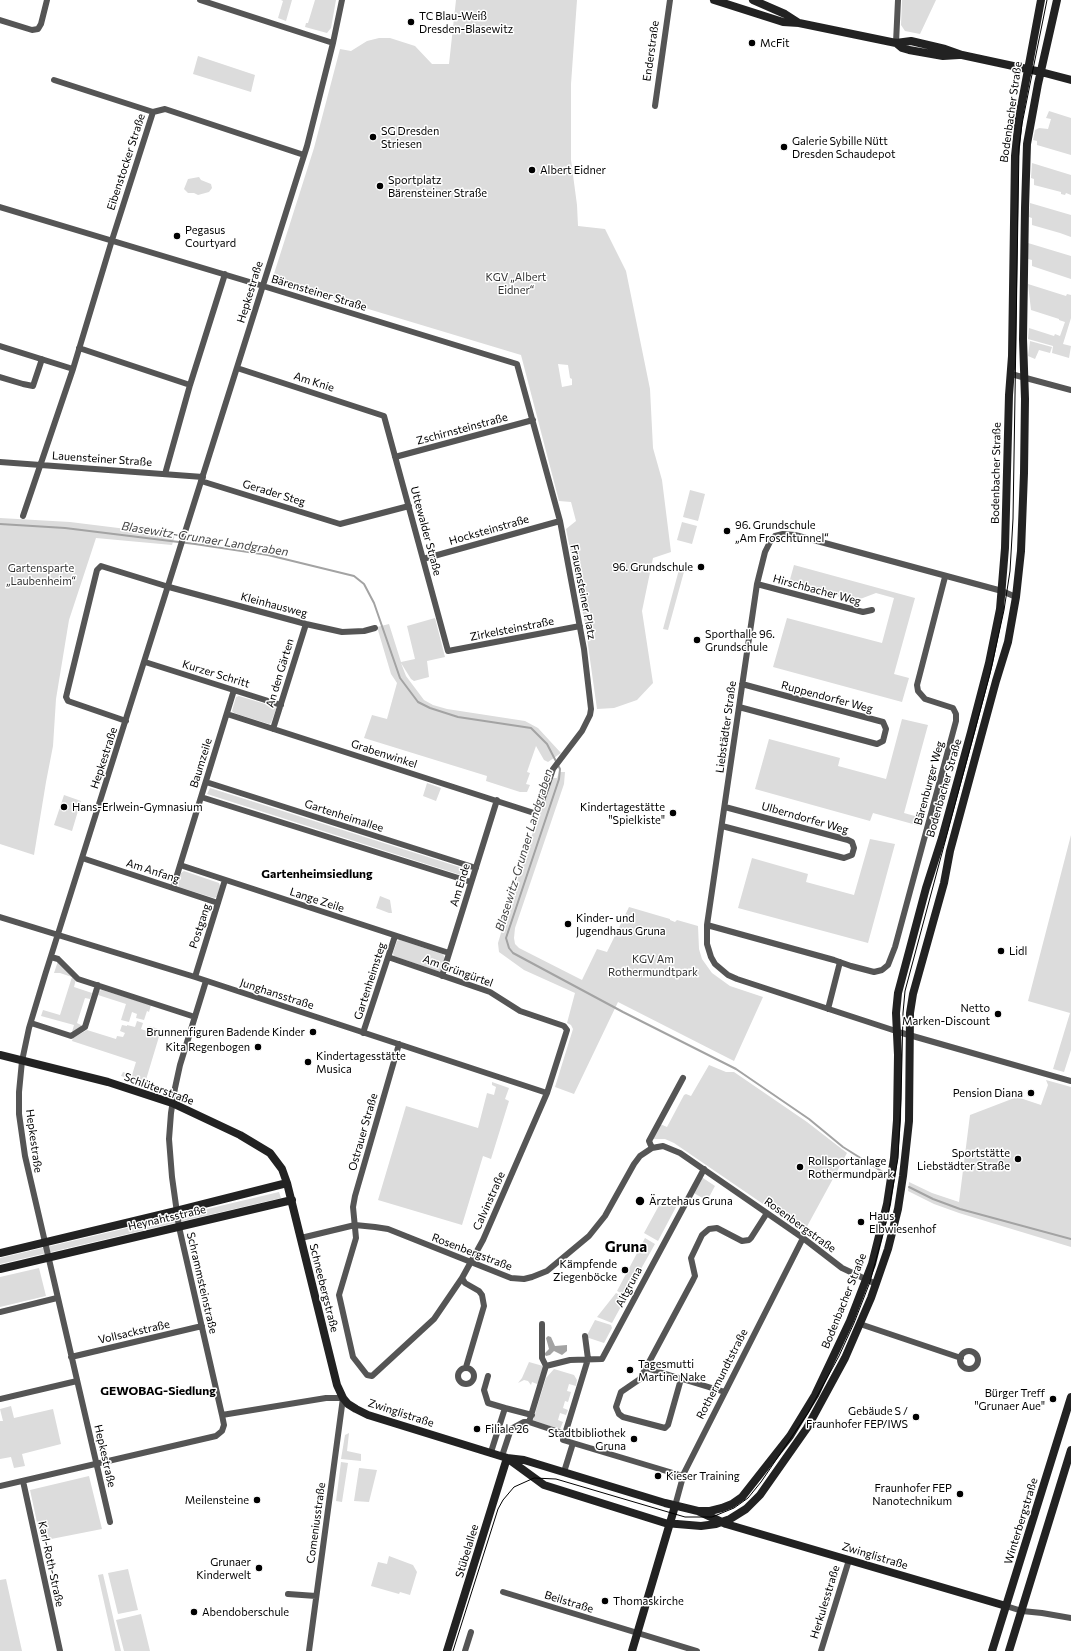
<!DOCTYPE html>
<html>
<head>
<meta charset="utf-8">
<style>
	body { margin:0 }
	canvas { display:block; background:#fff }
</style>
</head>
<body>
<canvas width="1071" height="1651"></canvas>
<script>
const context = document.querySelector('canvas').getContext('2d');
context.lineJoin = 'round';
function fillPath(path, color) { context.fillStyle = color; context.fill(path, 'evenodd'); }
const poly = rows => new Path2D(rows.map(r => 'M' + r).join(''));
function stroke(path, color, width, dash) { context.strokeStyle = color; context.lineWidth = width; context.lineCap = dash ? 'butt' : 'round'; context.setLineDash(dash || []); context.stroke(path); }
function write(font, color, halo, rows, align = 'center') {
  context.font = font + ' Commissioner,sans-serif'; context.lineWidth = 3; context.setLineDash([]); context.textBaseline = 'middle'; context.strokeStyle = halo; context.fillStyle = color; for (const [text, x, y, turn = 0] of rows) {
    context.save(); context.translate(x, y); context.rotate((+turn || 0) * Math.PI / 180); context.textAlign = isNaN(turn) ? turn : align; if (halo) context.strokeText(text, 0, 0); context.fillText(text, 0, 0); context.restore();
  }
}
const green = poly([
	[281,0,292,0,286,21,278,18,283,1],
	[315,0,336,0,331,28,327,33,305,27,306,23,308,23],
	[456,0,577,0,571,84,571,160,577,205,578,226,605,229,626,271,650,389,653,448,662,480,671,552,653,558,642,611,653,683,637,700,614,708,597,709,585,624,566,529,576,521,571,502,559,501,521,355,272,280,314,148,340,49,351,51,367,41,379,38,390,38,415,46,432,64,449,64],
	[558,364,568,365,570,378,572,379,572,385,562,387],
	[902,0,936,0,920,34,905,31,901,25],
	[198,56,255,75,251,92,193,74],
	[1049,111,1071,118,1071,155,1037,145,1037,141,1033,140,1035,130,1039,128,1048,129,1051,119,1046,118],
	[1032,163,1071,175,1071,195,1066,193,1065,195,1061,194,1061,192,1034,185,1034,179,1031,178],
	[199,177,201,180,211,184,212,188,209,192,198,195,194,193,188,193,184,189,188,179],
	[1030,203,1071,215,1071,237,1060,233,1032,225,1032,218,1029,217],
	[1028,243,1071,256,1071,279,1032,266,1032,260,1028,259],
	[1028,284,1066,296,1067,294,1071,295,1071,318,1063,344,1071,346,1069,358,1052,353,1053,346,1028,339,1029,328,1054,336,1055,334,1060,336,1065,322,1059,320,1059,319,1031,310],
	[1030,341,1052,347,1050,353,1039,350,1035,359,1028,356],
	[690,490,705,494,698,521,683,517],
	[0,518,70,522,175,535,172,545,96,538,69,620,56,699,53,746,46,782,34,855,0,844],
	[682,522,697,526,692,544,677,540],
	[794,565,915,598,894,674,909,678,902,702,773,667,787,618,882,643,894,598,876,593,855,601,789,583],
	[680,566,685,568,668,630,663,629],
	[435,618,445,657,427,661,429,677,414,681,411,679,401,663,406,676,424,700,433,705,447,709,525,721,538,728,561,753,548,762,544,760,536,746,527,772,530,773,526,784,530,785,527,792,520,792,486,781,487,776,364,738,372,715,387,719,397,683,391,674,377,627,389,624,401,662,415,659,407,626],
	[239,696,275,707,276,709,271,723,269,724,234,713,232,711,236,697],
	[902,719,928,725,904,813,922,818,920,826,873,813,870,821,755,789,769,739,840,758,838,766,886,779],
	[559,772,565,772,564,784,515,928,514,938,515,944,519,948,582,980,597,949,607,952,629,907,670,919,670,920,675,922,677,920,698,926,699,949,702,959,712,973,730,986,763,997,734,1061,618,1002,574,1094,555,1087,573,1029,571,1025,567,1023,575,993,524,970,499,952,498,943,515,886,540,811,552,778,557,778],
	[427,783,441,788,436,801,423,796],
	[210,788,469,870,467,877,207,794],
	[64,795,81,801,72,831,54,825],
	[1071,835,1071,1050,1064,1072,1053,1069,1070,1013,1028,1001],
	[870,839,895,844,868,943,738,908,752,858,808,874,806,882,854,895],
	[184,871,219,883,220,886,217,897,214,898,179,887,178,884,181,873],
	[380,896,390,900,392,913,389,913,376,908],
	[400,940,443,954,445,959,442,968,440,971,437,971,394,956,393,953,397,941],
	[58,961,76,979,74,987,92,993,90,999,85,998,77,1023,81,1025,81,1027,72,1032,74,1025,41,1016,43,1010,60,1015,72,977,60,973,54,973],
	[102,990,151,1005,149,1012,147,1011,144,1020,136,1018,137,1014,132,1012,129,1022,121,1020,126,1004,98,995,96,1000,99,991],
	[137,1021,143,1023,141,1029,147,1031,149,1026,161,1030,145,1083,121,1076,123,1072,132,1075,136,1062,72,1041,73,1038,87,1030,116,1039,117,1036,123,1037,125,1033,120,1031,122,1025,127,1026,127,1025,135,1027],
	[709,1065,726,1072,734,1072,807,1122,847,1153,804,1232,674,1143,665,1139,652,1139,660,1124,667,1127,684,1095,686,1094,691,1096],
	[1046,1080,1071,1087,1071,1247,959,1213,934,1204,908,1191,909,1182,932,1193,959,1202,970,1115,1017,1097,1041,1105,1048,1085],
	[492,1082,509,1088,505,1099,509,1101,491,1159,483,1156,462,1225,378,1200,406,1106,478,1128,487,1093,494,1095,496,1087,492,1085],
	[700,1176,715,1186,708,1199,706,1200,692,1192],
	[279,1192,281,1198,0,1264,0,1258],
	[662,1200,676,1207,658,1241,644,1233],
	[645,1238,655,1244,637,1276,634,1275,623,1294,617,1291],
	[39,1268,46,1296,0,1307,0,1277],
	[616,1293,622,1296,621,1299,624,1301,612,1323,597,1317],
	[595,1320,611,1325,612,1328,604,1343,586,1337],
	[529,1362,543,1366,539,1382,537,1384,532,1382,531,1385,528,1381,524,1380,518,1383,522,1378],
	[554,1369,574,1375,577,1380,576,1386,569,1384,567,1391,571,1392,568,1402,565,1401,563,1408,568,1410,566,1415,560,1413,558,1420,563,1422,560,1429,558,1429,533,1420,546,1378],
	[11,1406,14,1418,53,1409,61,1444,22,1454,25,1466,14,1468,11,1457,0,1459,0,1421,3,1421,0,1409],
	[349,1433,347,1451,361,1454,361,1461,341,1459,345,1435],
	[341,1462,348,1463,342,1502,336,1501],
	[359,1468,377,1470,369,1502,354,1501],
	[89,1476,102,1529,41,1541,30,1490],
	[389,1556,413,1565,417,1572,410,1595,400,1592,399,1594,371,1586,378,1562,387,1564],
	[128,1569,138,1610,118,1614,108,1573],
	[103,1574,121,1651,115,1651,98,1575],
	[6,1579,22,1651,0,1651,0,1580],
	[141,1614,150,1651,124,1651,116,1620]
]);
const water = poly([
	[548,1336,551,1337,555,1346,567,1345,567,1351,562,1355,554,1351,550,1355,546,1356,544,1354,549,1349,546,1338]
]);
const stream = poly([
	[0,524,65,528,195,544,268,555,354,576,364,584,374,603,400,678,418,702,430,708,458,717,531,728,547,744,560,769,559,779,506,938,509,948,513,953,623,1012,736,1069,809,1119,843,1147,886,1174],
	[909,1187,933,1199,960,1209,1071,1239]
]);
const street = poly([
	[200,0,333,43],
	[0,20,32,30,38,29,41,24,47,0],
	[896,43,898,0],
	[54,80,153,112],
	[655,106,670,0],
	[0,207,263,286,517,364,560,521,584,649,591,709,590,715,582,731,553,769,539,809,534,813,227,714],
	[0,346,73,369],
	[79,348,190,385],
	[237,368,384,416,448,651,580,626],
	[1011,374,1071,390],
	[0,377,23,384,33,386,42,359],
	[395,457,533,420],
	[0,462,203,477],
	[165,474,190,385,225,274],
	[201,481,340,524,409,506],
	[23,516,73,369,112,240,153,112,165,109,304,155],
	[423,559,560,521],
	[757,584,863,612,872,610],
	[1016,597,1002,591,795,535,783,534,775,536,770,542,765,552,757,584,707,925,707,944,711,957,715,964,728,975,737,979,902,1033,1071,1081],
	[145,662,281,705],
	[739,707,877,744,883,741,886,729,883,722,742,684],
	[126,721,68,701,66,697,97,570,101,566,169,587,306,624,342,632,364,631,375,628],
	[273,729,306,624],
	[206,782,476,868],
	[201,797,471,882],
	[722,826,844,858,852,855,854,848,852,842,848,840,725,807],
	[82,858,218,903],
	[180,865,449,953],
	[173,888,234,690],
	[0,917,195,977,547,1093],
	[707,925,834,960,851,966,874,972,882,970,888,965,895,947,956,721,956,714,953,708,925,699,918,691,917,685,945,577],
	[51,957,58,959,78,979,195,1017],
	[388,957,490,992,520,1011,564,1026,567,1030,547,1093,483,1240,462,1278,434,1319,372,1376,367,1375,353,1357,339,1295,356,1238,353,1207,355,1196,399,1044],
	[442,976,497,800],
	[195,977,225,880],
	[828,1009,840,962],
	[31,1023,71,1036,85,1027,98,985],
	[363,1033,395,936],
	[652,1148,649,1141,683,1078],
	[301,1238,355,1225,375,1227,388,1229,511,1278,524,1279,532,1277,547,1271,589,1236,605,1216,634,1164,640,1156,652,1148,663,1146,680,1153,803,1238,842,1268,876,1284],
	[462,1278,465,1283,479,1291,482,1295,484,1306,466,1367],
	[0,1312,57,1298],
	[542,1324,542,1358,546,1366,570,1360,602,1359,704,1169],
	[860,1324,961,1358],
	'960 1360a9 9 0 1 1 18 0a9 9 0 1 1-18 0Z',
	[71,1357,202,1326],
	'458 1376a8 8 0 1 1 16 0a8 8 0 1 1-16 0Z',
	[646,1368,725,1392],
	[488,1376,484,1390,488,1403,505,1408,491,1452],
	[681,1379,668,1425,665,1428,623,1417,619,1414,616,1407,621,1392,640,1379,693,1280,695,1276,691,1258,702,1235,709,1229,717,1228,742,1241,749,1240,751,1238,767,1213],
	[0,1399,77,1381],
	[505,1408,532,1415],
	[222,1415,326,1398,343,1398,309,1651],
	[529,1422,546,1366],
	[565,1434,588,1359,585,1336],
	[573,1443,683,1476],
	[502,1456,511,1429,524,1422,529,1422,565,1434,563,1440,573,1443,564,1472],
	[23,1481,60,1651],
	[0,1486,216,1436,222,1431,224,1425,222,1415,179,1227,172,1177,169,1139,171,1113,175,1088,180,1065,206,981],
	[675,1506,684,1473,803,1238],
	[110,1522,25,1156,19,1114,19,1092,22,1061,29,1028,45,975,307,146,333,43,342,0],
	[503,1592,697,1651],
	[288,1594,316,1596],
	[1006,1606,1022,1611,1042,1613,1071,1618],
	[465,1651,471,1632],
	[821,1651,849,1560]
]);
const secondary = poly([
	[714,0,783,22,799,23,896,43,911,41,945,49,962,55,1041,72,1071,80],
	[753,0,785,14,799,23],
	[896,43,902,48,909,50,943,56,959,55],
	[0,1055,108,1082,172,1103,240,1135,270,1153,282,1169,287,1183,337,1385,343,1398,348,1404,356,1409,368,1415,507,1458,524,1460,665,1503,698,1511,726,1524,1006,1606],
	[0,1253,176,1211,287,1183],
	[0,1269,292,1200],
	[507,1458,544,1485,665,1523,701,1526,716,1524,730,1519,746,1509,760,1495,807,1428,845,1358,871,1298,888,1249,898,1209,903,1176,909,1121,910,1013,913,994,944,883,950,851,996,681,1008,642,1016,597,1021,551,1024,473,1025,399,1023,339,1025,208,1027,144,1038,84,1057,0],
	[698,1511,710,1511,722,1508,732,1504,742,1497,790,1436,815,1395,850,1321,872,1264,887,1204,894,1158,897,1120,898,1055,896,1013,898,993,926,888,942,838,971,732,989,663,1000,609,1005,548,1009,395,1012,356,1015,156,1019,118,1041,0],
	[447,1651,507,1458],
	[632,1651,675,1506],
	[992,1651,1071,1397],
	[1009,1651,1071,1450]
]);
const tram = poly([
	[453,1651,498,1509,503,1500,514,1487,534,1478,556,1479,685,1517,712,1517,734,1508,748,1498,761,1482,808,1413,839,1356,854,1323,870,1282,888,1215,898,1158,901,1099,903,1013,905,991,990,674,1004,610,1010,571,1013,519,1019,147,1022,124,1047,0]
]);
const markers = [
	[411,22,4,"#000"],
	[752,43,4,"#000"],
	[373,137,4,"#000"],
	[784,147,4,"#000"],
	[532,170,4,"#000"],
	[380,186,4,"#000"],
	[177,236,4,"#000"],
	[727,531,4,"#000"],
	[701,567,4,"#000"],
	[697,640,4,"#000"],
	[64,807,4,"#000"],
	[673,813,4,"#000"],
	[568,924,4,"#000"],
	[1001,951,4,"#000"],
	[998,1014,4,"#000"],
	[313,1032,4,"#000"],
	[258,1047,4,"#000"],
	[308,1062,4,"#000"],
	[1031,1093,4,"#000"],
	[1018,1159,4,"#000"],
	[800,1167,4,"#000"],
	[640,1201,5,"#000"],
	[861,1222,4,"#000"],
	[625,1270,4,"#000"],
	[630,1370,4,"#000"],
	[1053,1399,4,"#000"],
	[916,1417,4,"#000"],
	[477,1429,4,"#000"],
	[634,1439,4,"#000"],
	[658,1476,4,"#000"],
	[960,1494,4,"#000"],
	[257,1500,4,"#000"],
	[259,1568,4,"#000"],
	[605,1601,4,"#000"],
	[194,1612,4,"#000"]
];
const poiNames = [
	["TC Blau-Weiß",419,16],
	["Dresden-Blasewitz",419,29],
	["McFit",760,43],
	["SG Dresden",381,131],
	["Striesen",381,144],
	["Galerie Sybille Nütt",792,141],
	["Dresden Schaudepot",792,154],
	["Albert Eidner",540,170],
	["Sportplatz",388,180],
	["Bärensteiner Straße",388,193],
	["Pegasus",185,230],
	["Courtyard",185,243],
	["96. Grundschule",735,525],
	["„Am Froschtunnel“",735,538],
	["96. Grundschule",693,567,"right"],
	["Sporthalle 96.",705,634],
	["Grundschule",705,647],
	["Hans-Erlwein-Gymnasium",72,807],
	["Kindertagestätte",665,807,"right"],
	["\"Spielkiste\"",665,820,"right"],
	["Kinder- und",576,918],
	["Jugendhaus Gruna",576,931],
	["Lidl",1009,951],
	["Netto",990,1008,"right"],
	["Marken-Discount",990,1021,"right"],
	["Brunnenfiguren Badende Kinder",305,1032,"right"],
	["Kita Regenbogen",250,1047,"right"],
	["Kindertagesstätte",316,1056],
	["Musica",316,1069],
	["Pension Diana",1023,1093,"right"],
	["Sportstätte",1010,1153,"right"],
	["Liebstädter Straße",1010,1166,"right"],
	["Rollsportanlage",808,1161],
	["Rothermundpark",808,1174],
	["Ärztehaus Gruna",649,1201],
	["Haus",869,1216],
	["Elbwiesenhof",869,1229],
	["Kämpfende",617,1264,"right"],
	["Ziegenböcke",617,1277,"right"],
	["Tagesmutti",638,1364],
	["Martine Nake",638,1377],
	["Bürger Treff",1045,1393,"right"],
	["\"Grunaer Aue\"",1045,1406,"right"],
	["Gebäude S /",908,1411,"right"],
	["Fraunhofer FEP/IWS",908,1424,"right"],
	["Filiale 26",485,1429],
	["Stadtbibliothek",626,1433,"right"],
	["Gruna",626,1446,"right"],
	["Kieser Training",666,1476],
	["Fraunhofer FEP",952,1488,"right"],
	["Nanotechnikum",952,1501,"right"],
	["Meilensteine",249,1500,"right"],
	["Grunaer",251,1562,"right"],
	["Kinderwelt",251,1575,"right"],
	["Thomaskirche",613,1601],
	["Abendoberschule",202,1612]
];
const streetNames = [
	["Enderstraße",651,51,-82],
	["Bodenbacher Straße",1011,112,-82],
	["Eibenstocker Straße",126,162,-72],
	["Hepkestraße",250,292,-73],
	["Bärensteiner Straße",319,293,17],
	["Am Knie",314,382,18],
	["Zschirnsteinstraße",462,429,-15],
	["Lauensteiner Straße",102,459,4],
	["Bodenbacher Straße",996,473,-89],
	["Gerader Steg",274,493,17],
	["Hocksteinstraße",489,530,-16],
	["Uttewalder Straße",426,531,75],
	["Hirschbacher Weg",817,590,15],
	["Frauensteiner Platz",583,592,79],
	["Kleinhausweg",274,605,15],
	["Zirkelsteinstraße",512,629,-11],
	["An den Gärten",280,673,-73],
	["Kurzer Schritt",216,674,17],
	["Ruppendorfer Weg",827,697,15],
	["Liebstädter Straße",726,727,-82],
	["Grabenwinkel",384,754,18],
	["Hepkestraße",104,758,-72],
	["Baumzeile",201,763,-73],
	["Bärenburger Weg",929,783,-75],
	["Bodenbacher Straße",944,788,-74],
	["Gartenheimallee",344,816,18],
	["Ulberndorfer Weg",805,818,16],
	["Am Anfang",153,871,18],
	["Am Ende",460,885,-73],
	["Lange Zeile",317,900,18],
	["Postgang",200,926,-72],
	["Am Grüngürtel",458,971,20],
	["Gartenheimsteg",370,981,-72],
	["Junghansstraße",277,994,18],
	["Schlüterstraße",159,1089,20],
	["Ostrauer Straße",363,1132,-74],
	["Hepkestraße",34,1141,82],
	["Calvinstraße",489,1201,-66],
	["Heynahtsstraße",167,1218,-13],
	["Rosenbergstraße",800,1225,36],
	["Rosenbergstraße",472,1252,21],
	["Schrammsteinstraße",202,1283,77],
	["Altgruna",629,1287,-62],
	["Schneebergstraße",324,1288,76],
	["Bodenbacher Straße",844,1301,-68],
	["Vollsackstraße",134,1332,-13],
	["Rothermundtstraße",722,1374,-63],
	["Zwinglistraße",401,1413,18],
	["Hepkestraße",105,1456,77],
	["Winterbergstraße",1021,1521,-73],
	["Comeniusstraße",316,1523,-82],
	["Stübelallee",467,1551,-73],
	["Zwinglistraße",875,1556,17],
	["Karl-Roth-Straße",51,1564,78],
	["Beilstraße",569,1602,17],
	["Herkulesstraße",825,1602,-73]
];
const parkNames = [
	["KGV „Albert",516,277],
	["Eidner“",516,290],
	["Gartensparte",41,568],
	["„Laubenheim“",41,581],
	["KGV Am",653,959],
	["Rothermundtpark",653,972]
];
const waterNames = [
	["Blasewitz‐Grunaer Landgraben",205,539,9],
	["Blasewitz‐Grunaer Landgraben",524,850,-73]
];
const neighbourhoodNames = [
	["Gartenheimsiedlung",317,874],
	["GEWOBAG-Siedlung",158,1391]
];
const districtNames = [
	["Gruna",626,1247]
];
fillPath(green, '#dcdcdc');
fillPath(water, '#a3a3a3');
stroke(stream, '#a3a3a3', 2);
stroke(street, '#555', 6);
stroke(secondary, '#222', 8);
stroke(tram, '#000', 1);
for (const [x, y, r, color] of markers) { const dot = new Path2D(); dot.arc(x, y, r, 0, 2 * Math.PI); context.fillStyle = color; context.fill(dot); stroke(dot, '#fff', 1.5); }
write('11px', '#000', '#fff', poiNames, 'left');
write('11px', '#000', '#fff', streetNames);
write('11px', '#333', '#fff', parkNames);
write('italic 12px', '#444', '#fff', waterNames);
write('bold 12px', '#000', '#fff', neighbourhoodNames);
write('bold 15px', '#000', '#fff', districtNames);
</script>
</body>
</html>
